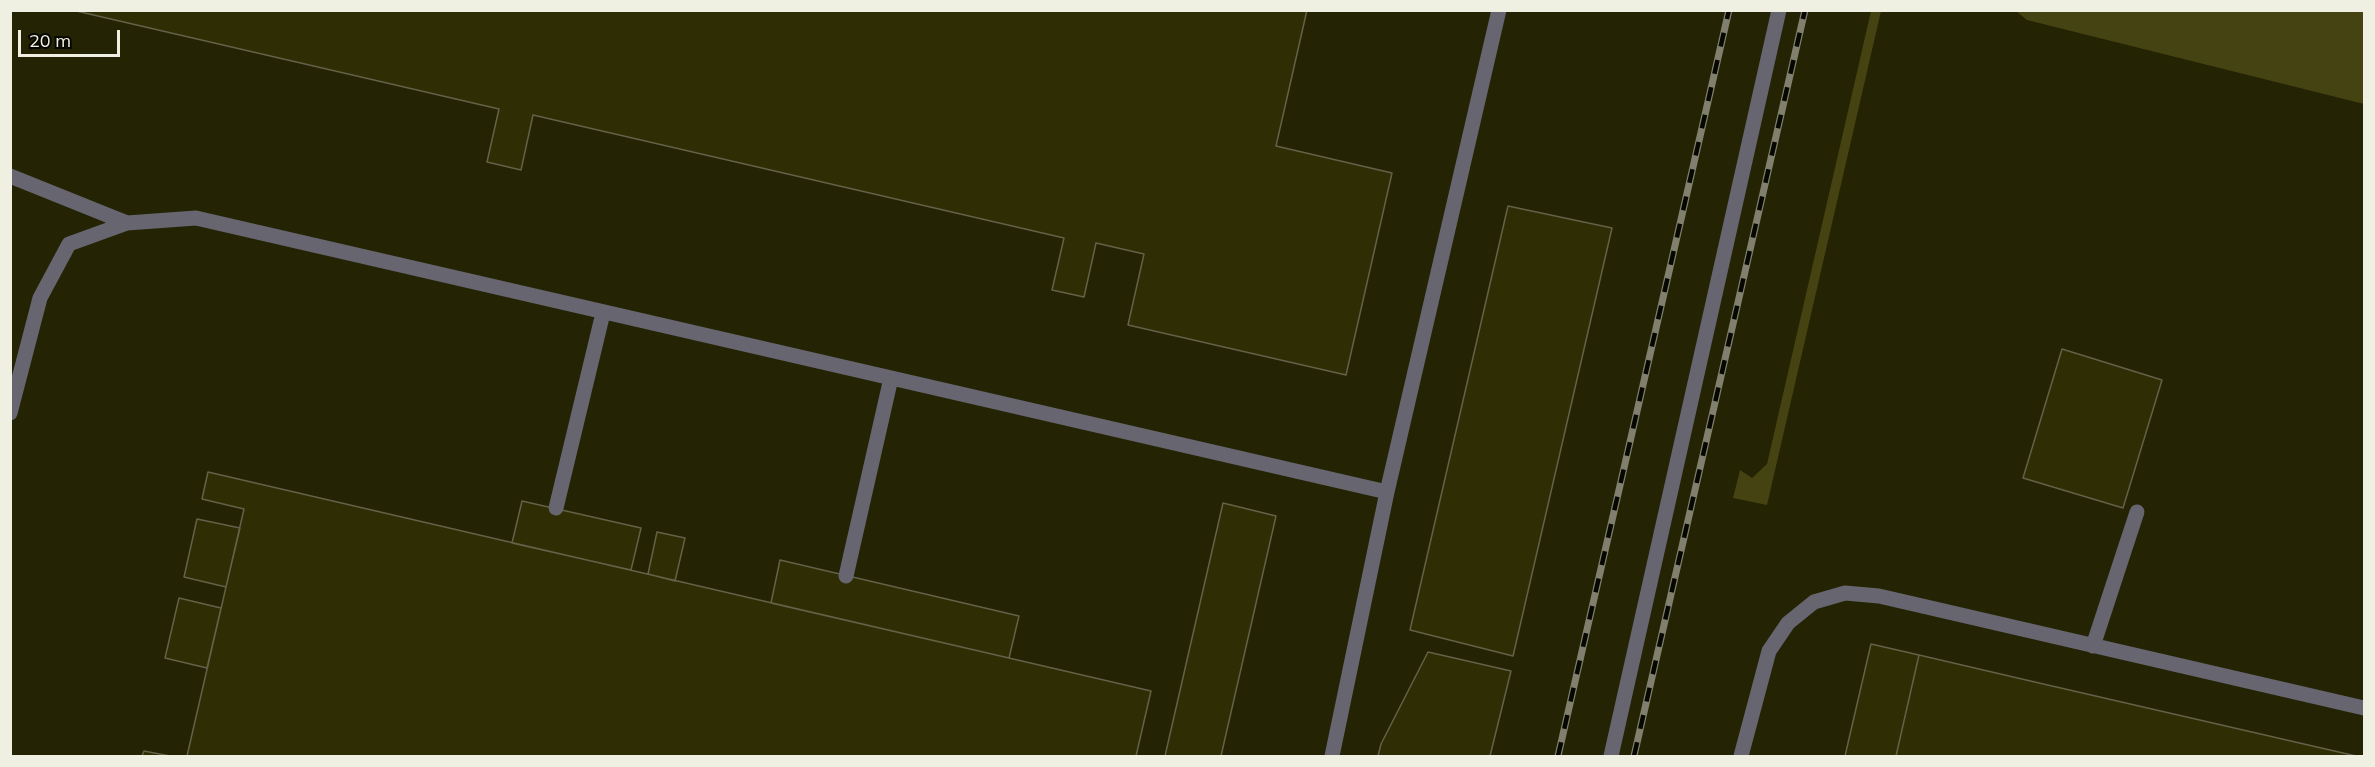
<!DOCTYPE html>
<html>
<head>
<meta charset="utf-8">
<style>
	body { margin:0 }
	#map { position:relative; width:2375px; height:767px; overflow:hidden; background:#1e1d06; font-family:Mulish,sans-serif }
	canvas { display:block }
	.frame { position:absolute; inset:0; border:12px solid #f0f0e2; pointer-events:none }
	.scale { position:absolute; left:18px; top:30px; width:102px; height:27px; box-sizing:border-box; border:3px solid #f0f0e2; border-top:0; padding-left:8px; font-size:18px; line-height:21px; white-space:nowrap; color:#f0f0e2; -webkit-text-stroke:4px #070702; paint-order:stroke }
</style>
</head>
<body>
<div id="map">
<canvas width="2375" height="767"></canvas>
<div class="frame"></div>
<div class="scale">20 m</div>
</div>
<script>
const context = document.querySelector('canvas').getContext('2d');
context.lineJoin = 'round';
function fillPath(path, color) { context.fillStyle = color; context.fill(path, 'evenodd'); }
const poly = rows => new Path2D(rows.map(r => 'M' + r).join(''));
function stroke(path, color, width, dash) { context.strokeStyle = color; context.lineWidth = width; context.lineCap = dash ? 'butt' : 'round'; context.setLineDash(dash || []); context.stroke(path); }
const built = poly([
	[10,11,2364,11,2364,756,11,756]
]);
const green = poly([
	[1871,11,1881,11,1767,505,1733,498,1740,470,1752,478,1767,464],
	[2016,11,2364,11,2364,104,2027,20]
]);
const building = poly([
	[72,10,1307,10,1276,146,1392,173,1346,375,1128,325,1144,254,1096,243,1084,297,1052,290,1064,238,533,115,521,170,487,162,499,109,72,10],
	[1508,206,1612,228,1513,656,1410,630,1508,206],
	[2062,349,2162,380,2123,508,2023,478,2062,349],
	[208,472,1151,691,1136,756,187,756,244,509,202,499,208,472],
	[522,501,641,528,631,570,512,543,522,501],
	[1223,503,1276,516,1221,756,1165,756,1223,503],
	[197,519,240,528,226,587,184,577,197,519],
	[657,532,685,538,675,581,648,574,657,532],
	[780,560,1019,616,1009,658,771,603,780,560],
	[179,598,221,608,207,668,165,658,179,598],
	[1871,644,1919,655,1896,756,1845,756,1871,644],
	[1428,652,1511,671,1490,756,1378,756,1381,744,1428,652],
	[1919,655,2039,683,2356,756,1896,756,1919,655],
	[144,751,170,756,142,756,144,751]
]);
const minor = poly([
	[10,176,127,223],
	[10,413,40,298,69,244,127,223,196,218,1387,492],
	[556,508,603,313],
	[846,576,891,378],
	[2093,646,2137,512],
	[1332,756,1387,492,1499,10],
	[1611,756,1779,10],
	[1741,756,1769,651,1788,623,1814,602,1845,593,1879,596,2364,708]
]);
const rail = poly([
	[1558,756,1729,10],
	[1634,756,1805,10]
]);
fillPath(built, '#242303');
fillPath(green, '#444311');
fillPath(building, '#2e2d03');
stroke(building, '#636249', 1.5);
stroke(minor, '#666570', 15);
stroke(rail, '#81806e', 7);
stroke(rail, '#070702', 4.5, [14]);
</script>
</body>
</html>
